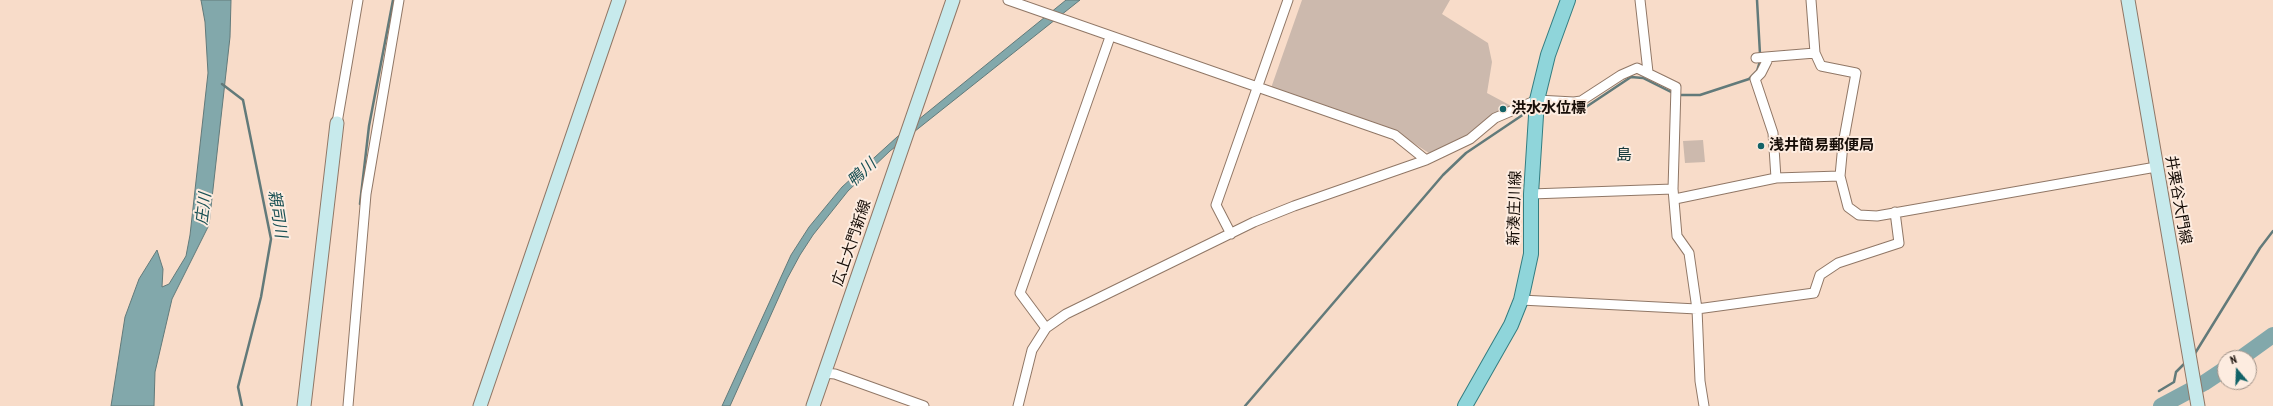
<!DOCTYPE html>
<html>
<head>
<meta charset="utf-8">
<style>
	body { margin:0 }
	#map { position:relative; width:2273px; height:406px; overflow:hidden; background:#f8dcc9; font-family:"PT Sans Narrow",sans-serif }
	canvas { display:block }
	.north { position:absolute; left:2217px; top:350px; width:40px; height:40px; box-sizing:border-box; background:#fdece0; border:1px solid #a19389; border-radius:50%; rotate:341deg; font-size:11px; font-weight:700; line-height:16px; text-align:center; color:#160d07 }
	.north::after { content:''; display:block; margin:auto; width:14px; height:18px; background:#126267; clip-path:polygon(50% 0,100% 100%,50% 72%,0 100%) }
</style>
</head>
<body>
<div id="map">
<canvas width="2273" height="406"></canvas>
<div class="north">N</div>
</div>
<script>
const context = document.querySelector('canvas').getContext('2d');
context.lineJoin = 'round';
function fillPath(path, color) { context.fillStyle = color; context.fill(path, 'evenodd'); }
const poly = rows => new Path2D(rows.map(r => 'M' + r).join(''));
function stroke(path, color, width, dash) { context.strokeStyle = color; context.lineWidth = width; context.lineCap = dash ? 'butt' : 'round'; context.setLineDash(dash || []); context.stroke(path); }
function write(font, color, halo, rows, align = 'center') {
  context.font = font + ' "PT Sans Narrow","Noto Sans JP",sans-serif'; context.lineWidth = 4; context.setLineDash([]); context.textBaseline = 'middle'; context.strokeStyle = halo; context.fillStyle = color; for (const [text, x, y, turn = 0] of rows) {
    context.save(); context.translate(x, y); context.rotate((+turn || 0) * Math.PI / 180); context.textAlign = isNaN(turn) ? turn : align; if (halo) context.strokeText(text, 0, 0); context.fillText(text, 0, 0); context.restore();
  }
}
const green = poly([
	[1302,0,1450,0,1442,14,1488,43,1492,62,1487,93,1515,108,1472,143,1438,159,1395,131,1271,88],
	[1703,140,1705,162,1685,163,1683,141]
]);
const water = poly([
	[201,0,231,0,230,37,209,225,172,299,155,372,154,406,111,406,125,317,139,279,157,250,163,269,162,287,169,284,186,256,190,235,208,73,205,22,201,0],
	[1066,0,1080,0,890,151,848,191,813,235,800,255,787,279,730,406,722,406,791,255,809,227,842,187,897,137,1066,0]
]);
const stream = poly([
	[1757,0,1760,54],
	[222,84,243,100,271,239,261,297,238,387,242,406],
	[1680,95,1700,95,1749,79,1757,71,1760,61],
	[1549,112,1586,107,1631,77,1643,78,1671,92],
	[364,206,360,204,369,126,393,0],
	[2194,355,2260,248,2273,231],
	[2159,391,2174,382,2176,372,2186,362],
	[1245,406,1443,175,1466,153,1524,114]
]);
const river = poly([
	[2241,358,2273,335],
	[2161,406,2204,383,2225,369]
]);
const street = poly([
	[1008,0,1395,135,1426,160],
	[1640,0,1648,72],
	[1811,0,1815,53,1821,66,1856,73,1843,144,1840,176,1848,207,1859,215,1877,216,2156,167],
	[1766,57,1815,53],
	[1756,58,1766,57,1767,61,1761,73,1755,79,1773,133,1776,178],
	[337,123,358,0],
	[1531,194,1673,189],
	[1675,199,1776,178,1840,176],
	[1231,234,1216,205,1288,0],
	[1521,300,1697,309,1814,293,1820,275,1838,263,1899,243,1895,212],
	[1046,328,1020,293,1110,37],
	[823,373,835,374,924,406],
	[348,406,366,194,399,0],
	[1018,406,1032,350,1046,328,1066,314,1254,222,1294,206,1426,160,1470,139,1495,118,1537,100,1574,102,1581,101,1621,75,1637,68,1676,87,1673,189,1677,236,1689,253,1697,309,1700,381,1704,406]
]);
const secondary = poly([
	[2128,0,2198,406],
	[304,406,337,123],
	[480,406,619,0],
	[813,406,953,0]
]);
const primary = poly([
	[1465,406,1511,325,1521,300,1531,254,1531,194,1537,100,1548,55,1568,0]
]);
const markers = [
	[1503,109,4,"#126267"],
	[1761,146,4,"#126267"]
];
const poiNames = [
	["洪水水位標",1511,109],
	["浅井簡易郵便局",1769,146]
];
const streetNames = [
	["井栗谷大門線",2178,200,80],
	["新湊庄川線",1515,208,-88],
	["広上大門新線",852,243,-71]
];
const neighbourhoodNames = [
	["島",1624,155]
];
const waterNames = [
	["鴨川",862,173,-43],
	["庄川",204,209,-83],
	["親司川",277,214,81]
];
fillPath(green, '#ccb9ad');
fillPath(water, '#82a8ab');
stroke(water, '#627a7a', 1);
stroke(stream, '#627a7a', 2.5);
stroke(river, '#82a8ab', 16);
stroke(street, '#907766', 11);
stroke(secondary, '#907766', 15);
stroke(primary, '#347d80', 16);
stroke(street, '#fff', 9);
stroke(secondary, '#c7eaec', 13);
stroke(primary, '#8fd5da', 14);
for (const [x, y, r, color] of markers) { const dot = new Path2D(); dot.arc(x, y, r, 0, 2 * Math.PI); context.fillStyle = color; context.fill(dot); stroke(dot, '#fdece0', 1.5); }
write('bold 15px', '#160d07', '#fdece0', poiNames, 'left');
write('15px', '#160d07', '#fdece0', streetNames);
write('16px', '#183a3d', '#fdece0', neighbourhoodNames);
write('italic 16px', '#185054', '#fdece0', waterNames);
</script>
</body>
</html>
